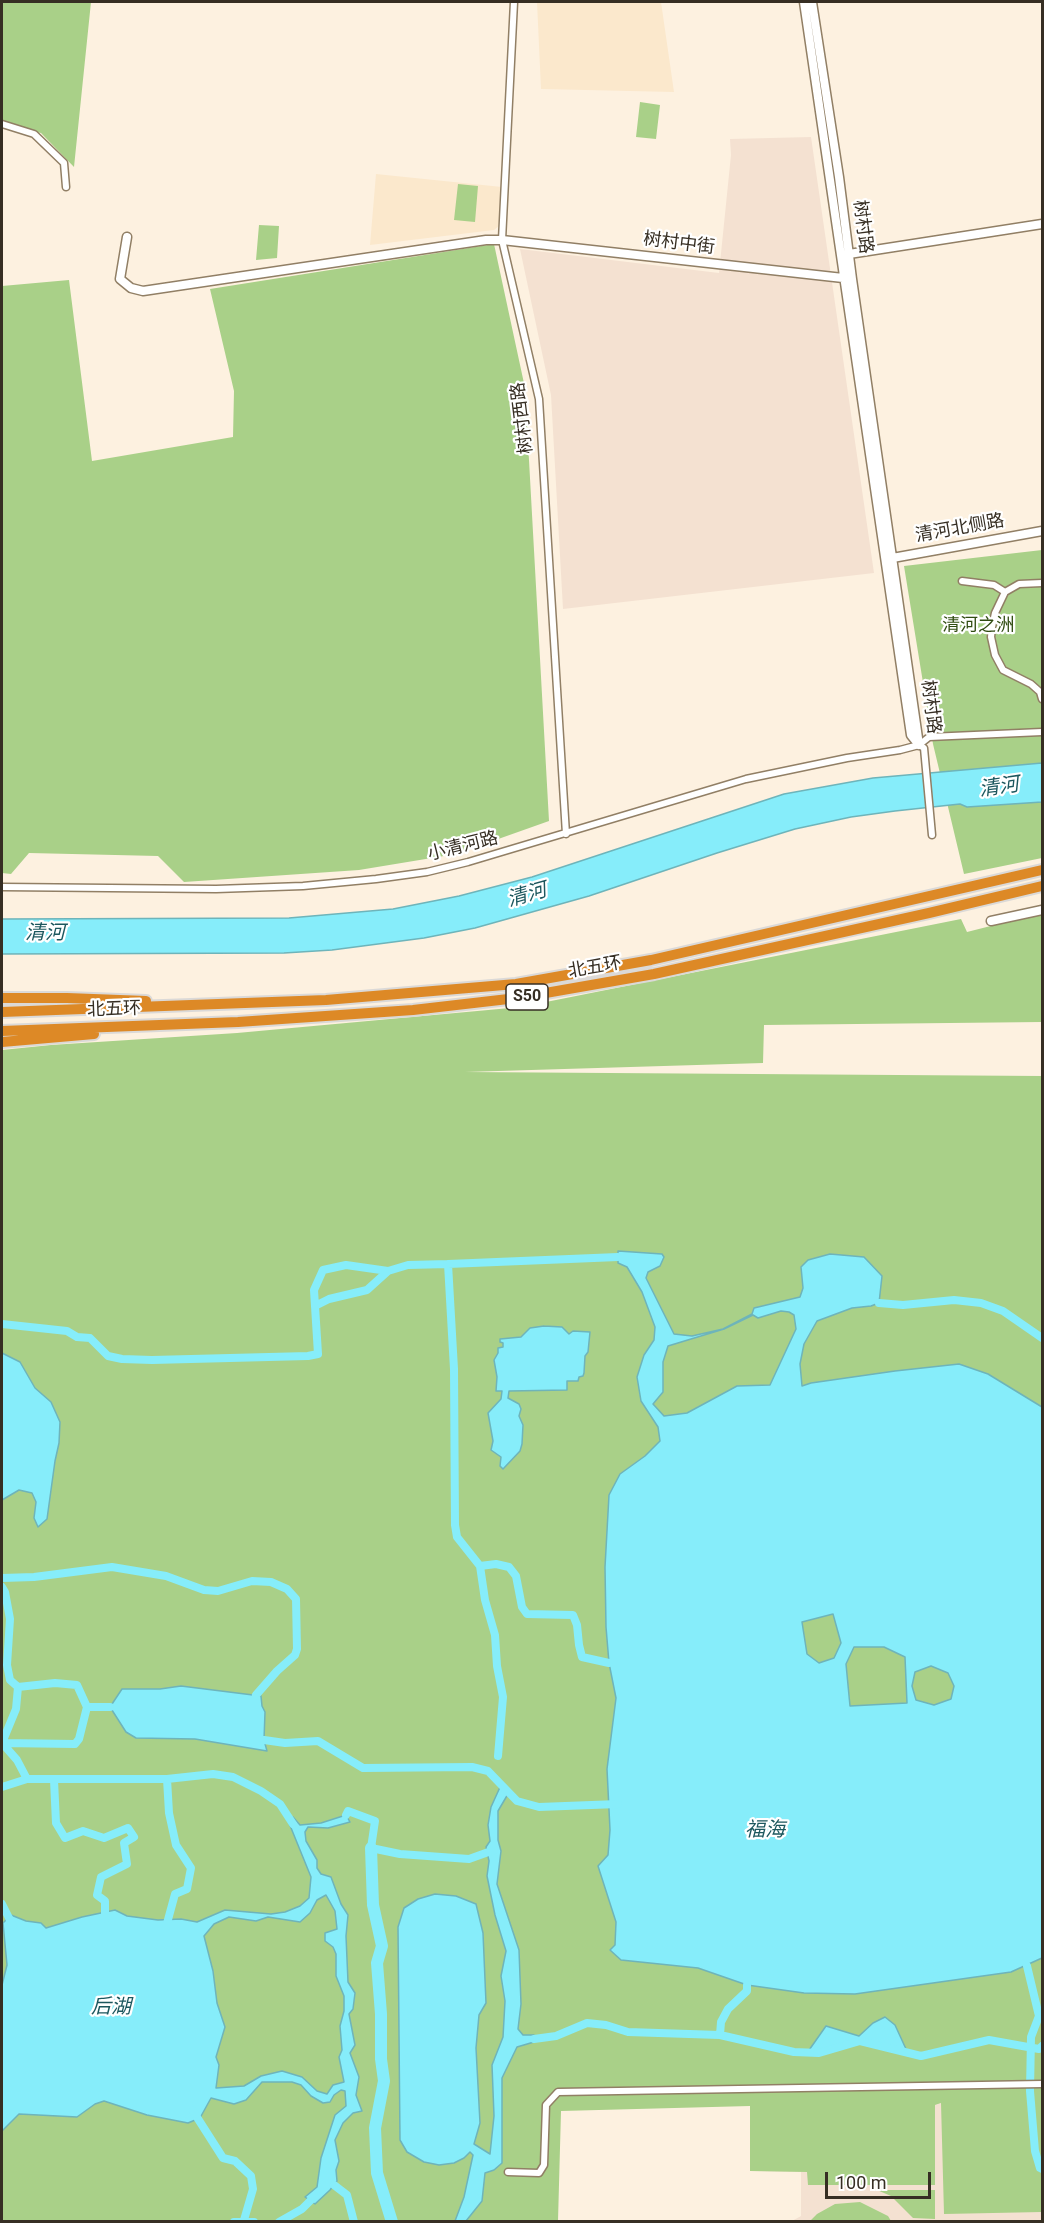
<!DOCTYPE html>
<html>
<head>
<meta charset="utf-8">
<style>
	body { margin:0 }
	#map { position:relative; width:1044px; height:2223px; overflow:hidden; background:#fdf1e0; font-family:Roboto,sans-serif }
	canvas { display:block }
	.frame { position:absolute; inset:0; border:3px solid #362e23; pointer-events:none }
	.scale { position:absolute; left:825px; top:2172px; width:106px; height:27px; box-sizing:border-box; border:3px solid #362e23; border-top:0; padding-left:8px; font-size:18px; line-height:21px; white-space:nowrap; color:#362e23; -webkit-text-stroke:4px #fff; paint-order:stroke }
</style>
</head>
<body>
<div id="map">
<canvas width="1044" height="2223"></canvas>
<div class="frame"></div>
<div class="scale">100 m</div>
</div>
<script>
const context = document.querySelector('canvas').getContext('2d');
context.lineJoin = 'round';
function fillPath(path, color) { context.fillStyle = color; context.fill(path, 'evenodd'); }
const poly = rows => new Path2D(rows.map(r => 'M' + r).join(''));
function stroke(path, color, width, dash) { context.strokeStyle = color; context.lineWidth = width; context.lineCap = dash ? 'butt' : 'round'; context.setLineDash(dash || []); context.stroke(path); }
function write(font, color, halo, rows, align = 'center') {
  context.font = font + ' Roboto,"Noto Sans SC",sans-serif'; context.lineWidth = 4.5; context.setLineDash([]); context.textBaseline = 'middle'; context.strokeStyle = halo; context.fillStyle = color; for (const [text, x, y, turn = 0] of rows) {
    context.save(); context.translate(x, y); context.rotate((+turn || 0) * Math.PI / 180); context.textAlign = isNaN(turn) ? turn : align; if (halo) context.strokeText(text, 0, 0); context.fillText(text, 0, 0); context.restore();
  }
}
const built = poly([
	[537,2,661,2,674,92,541,89],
	[376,174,502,187,499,226,494,230,370,245]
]);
const education = poly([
	[811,137,874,573,563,609,551,395,520,249,719,273,731,155,730,139],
	[941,2103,1024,2212,1042,2212,1042,2221,792,2221,801,2216,801,2172,750,2171]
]);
const green = poly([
	[2,2,91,2,74,167,41,133,2,125],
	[640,102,660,105,656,139,636,137],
	[458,184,478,186,475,222,454,220],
	[259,225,279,226,277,258,256,260],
	[494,244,525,388,549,821,456,854,359,870,184,882,158,856,29,853,11,874,2,873,2,286,69,280,92,461,233,437,234,391,210,289],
	[1042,550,1042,858,964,874,933,744,904,566],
	[1042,913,1042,1022,764,1025,763,1063,465,1072,1042,1076,1042,2212,944,2214,941,2103,935,2105,935,2185,808,2185,807,2172,750,2171,750,2106,561,2111,558,2221,2,2222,2,1050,51,1045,237,1033,521,1007,961,919,967,932],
	[877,2190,935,2190,935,2219,913,2218,891,2196],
	[860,2202,888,2216,891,2221,810,2221,817,2214,835,2204]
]);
const water = poly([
	[1042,763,1042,802,967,807,960,804,895,811,851,817,795,829,717,853,589,896,475,928,424,938,332,950,284,953,2,954,2,919,289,918,393,909,459,896,532,877,784,794,873,778,1042,763],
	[618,1251,662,1254,664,1257,660,1266,648,1272,646,1278,674,1334,692,1336,723,1329,752,1314,754,1308,800,1297,803,1288,801,1267,808,1260,830,1254,864,1257,882,1276,879,1303,871,1306,852,1308,817,1321,804,1344,800,1364,802,1386,811,1383,895,1371,959,1364,988,1374,1042,1407,1042,1958,1011,1972,855,1994,804,1993,747,1985,698,1968,621,1960,610,1950,615,1945,616,1922,598,1866,608,1855,610,1830,607,1769,616,1698,609,1663,606,1627,605,1567,609,1495,620,1474,645,1456,660,1441,658,1427,641,1401,637,1377,644,1355,654,1340,655,1327,642,1292,627,1267,618,1263,618,1251],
	[781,1311,789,1312,794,1315,796,1329,770,1385,737,1386,687,1413,664,1416,653,1404,663,1392,663,1362,668,1346,724,1329,753,1315,758,1318,781,1311],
	[833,1614,841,1643,834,1658,819,1663,807,1654,802,1622,833,1614],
	[854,1647,884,1647,905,1657,907,1703,850,1706,846,1664,854,1647],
	[931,1666,948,1673,954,1686,951,1699,934,1705,916,1700,912,1686,915,1672,931,1666],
	[544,1326,562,1327,569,1334,573,1331,590,1332,588,1352,585,1356,584,1373,583,1376,579,1377,578,1381,567,1381,567,1390,509,1391,508,1398,519,1404,521,1409,519,1416,523,1425,522,1444,520,1451,503,1469,500,1466,501,1457,491,1450,493,1441,488,1413,501,1399,502,1391,496,1391,497,1377,494,1360,498,1353,498,1348,503,1347,503,1343,500,1342,500,1339,521,1337,530,1328,544,1326],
	[2,1353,20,1362,35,1388,51,1402,60,1422,59,1443,55,1461,47,1519,38,1527,34,1518,36,1502,32,1493,19,1490,2,1500,2,1353],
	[181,1686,261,1696,262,1706,265,1712,264,1740,267,1751,195,1739,136,1738,126,1732,110,1707,122,1689,160,1689,181,1686],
	[501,1785,508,1794,498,1811,498,1840,501,1851,497,1884,519,1950,521,2004,518,2029,523,2035,534,2035,534,2042,517,2047,502,2078,502,2163,494,2170,485,2173,482,2201,466,2221,455,2221,464,2197,473,2155,470,2152,464,2158,454,2163,439,2165,424,2162,407,2152,400,2140,398,1927,404,1908,418,1899,435,1894,456,1896,476,1904,483,1933,486,2003,479,2015,476,2048,480,2123,474,2144,490,2154,494,2116,492,2065,503,2037,505,2001,501,1976,506,1951,495,1915,487,1876,489,1861,486,1847,490,1841,488,1825,491,1807,501,1785],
	[346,1815,350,1822,328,1828,308,1827,305,1832,306,1841,317,1860,317,1868,321,1874,331,1877,341,1904,348,1915,346,1936,348,1982,355,1993,353,2009,349,2014,355,2045,350,2053,359,2077,356,2095,362,2111,353,2113,343,2123,335,2140,339,2161,336,2170,337,2181,330,2190,315,2204,305,2197,317,2187,321,2158,335,2115,346,2106,345,2091,341,2090,334,2095,330,2102,323,2103,311,2096,301,2085,292,2082,262,2082,246,2100,234,2104,211,2098,200,2118,188,2123,147,2115,104,2101,95,2104,77,2117,19,2114,2,2131,2,1985,7,1965,3,1923,11,1915,26,1921,41,1923,46,1928,82,1917,115,1910,127,1916,158,1920,181,1919,197,1922,225,1910,271,1914,285,1912,300,1906,309,1898,311,1877,287,1818,293,1817,300,1825,321,1823,346,1815],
	[326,1895,335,1911,337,1929,325,1933,325,1941,333,1947,336,1954,336,1976,344,1996,344,2011,340,2026,342,2050,339,2057,344,2082,333,2085,327,2094,317,2091,302,2077,282,2071,261,2076,244,2086,216,2088,219,2065,216,2057,225,2027,217,2003,213,1971,204,1936,214,1924,229,1917,256,1921,268,1917,300,1922,310,1913,317,1900,326,1895],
	[885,2017,895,2025,906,2049,905,2052,860,2041,819,2053,807,2053,826,2026,859,2036,873,2023,885,2017]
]);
const canal = poly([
	[879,1303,903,1305,954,1300,981,1303,1003,1311,1042,1338],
	[315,1306,314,1290,323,1270,346,1265,388,1271],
	[2,1324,67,1331,77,1337,90,1338,108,1356,122,1359,152,1360,308,1356,318,1354,315,1306,329,1299,367,1290,388,1271,408,1265,448,1264],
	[480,1566,496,1564,509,1567,516,1576,522,1607,527,1614,573,1615,577,1625,579,1645,582,1657,609,1663],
	[2,1578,34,1577,112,1567,166,1576,204,1590,218,1591,252,1581,271,1582,287,1589,296,1599,297,1649,295,1655,277,1671,256,1695],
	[2,1587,5,1592,10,1619,7,1665,10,1680,18,1687,16,1709,2,1743],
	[18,1687,55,1683,77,1685,87,1707,110,1707],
	[264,1740,285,1743,318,1741,363,1768,472,1767,488,1771,517,1801,539,1807,618,1804],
	[2,1743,17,1760,27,1779,167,1779,213,1774,233,1777,261,1791,280,1804,293,1824],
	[2,1743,75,1744,79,1739,87,1707],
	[498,1756,503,1697,497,1666,495,1635,485,1600,480,1566,457,1537,455,1525,454,1369,448,1264,618,1257],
	[54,1780,56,1823,65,1838,83,1831,104,1838,128,1828,134,1837,124,1843,127,1864,101,1877,97,1895,105,1901,105,1919],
	[2,1787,27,1779],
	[346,1815,348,1811,375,1821,371,1848,400,1854,469,1859,494,1850],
	[2,1904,13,1926],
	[166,1927,175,1894,187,1889,191,1868,176,1845,169,1813,167,1779],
	[1027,1966,1039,2016,1031,2037,1030,2091,1035,2151,1040,2168,1042,2169],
	[720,2035,721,2022,728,2009,747,1991,747,1985],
	[534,2039,556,2036,587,2023,606,2025,628,2032,720,2035,794,2052,819,2053,860,2041,921,2056,989,2040,1039,2049,1042,2046],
	[193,2111,223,2158,235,2161,251,2176,253,2189,244,2220],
	[334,2185,347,2195,354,2222],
	[234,2222,254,2222],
	[279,2222,302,2209,316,2195]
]);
const river = poly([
	[371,1848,373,1905,382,1946,377,1963,381,2014,381,2059,384,2081,375,2128,377,2173,392,2222]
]);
const street = poly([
	[514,2,502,240,539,399,566,834],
	[2,124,34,134,64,163,66,187],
	[962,581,994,585,1005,592,995,613,992,627,991,637,995,655,1003,670,1031,684,1040,692,1042,699],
	[1005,592,1019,584,1042,583],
	[919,745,924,748,932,835],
	[2,887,216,889,303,886,376,879,427,872,468,862,746,779,847,758,900,750,919,745,929,737,1042,732],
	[508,2172,539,2173,544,2165,546,2105,558,2092,1042,2084]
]);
const secondary = poly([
	[804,2,911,735,919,745],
	[812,2,839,177,852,279,919,745],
	[127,237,120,279,131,288,143,291,486,240,502,240,852,279],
	[849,254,1042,224],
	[887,559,1042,531],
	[991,921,1042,910]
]);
const highway = poly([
	[2,998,67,998,146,1001],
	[2,1012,326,1000,516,984,651,960,1042,870],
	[2,1031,238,1022,413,1010,517,998,654,974,929,913,1042,886],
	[2,1042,94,1034]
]);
const shields = [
	[527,997,42]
];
const shieldNames = [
	["S50",527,997]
];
const streetNames = [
	["树村路",862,227,83],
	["树村中街",679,244,7],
	["树村西路",523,418,-97],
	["清河北侧路",960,529,-10],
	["树村路",930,707,83],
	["小清河路",463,847,-14],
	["北五环",595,968,-10],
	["北五环",114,1010,-2]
];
const parkNames = [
	["清河之洲",978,626]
];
const waterNames = [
	["清河",999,788,-8],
	["清河",527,896,-16],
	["清河",45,934],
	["福海",765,1831],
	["后湖",111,2008]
];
fillPath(built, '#fbe8cc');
fillPath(education, '#f4e1d1');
fillPath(green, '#a9d088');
fillPath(water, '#86edfa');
stroke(water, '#6eb4ba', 1.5);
stroke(canal, '#86edfa', 8);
stroke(river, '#86edfa', 12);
stroke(street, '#917f65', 9);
stroke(secondary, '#917f65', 11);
stroke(highway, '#dbd9d7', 14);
stroke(street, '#fff', 6);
stroke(secondary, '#fff', 8);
stroke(highway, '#dd8926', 10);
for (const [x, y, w] of shields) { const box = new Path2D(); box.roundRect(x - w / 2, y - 13, w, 26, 4.5); context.fillStyle = '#fff'; context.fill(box); stroke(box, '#362e23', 1.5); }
write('bold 16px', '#362e23', null, shieldNames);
write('18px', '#362e23', '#fff', streetNames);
write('18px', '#304c11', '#fff', parkNames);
write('italic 20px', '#1c575e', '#fff', waterNames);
</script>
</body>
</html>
